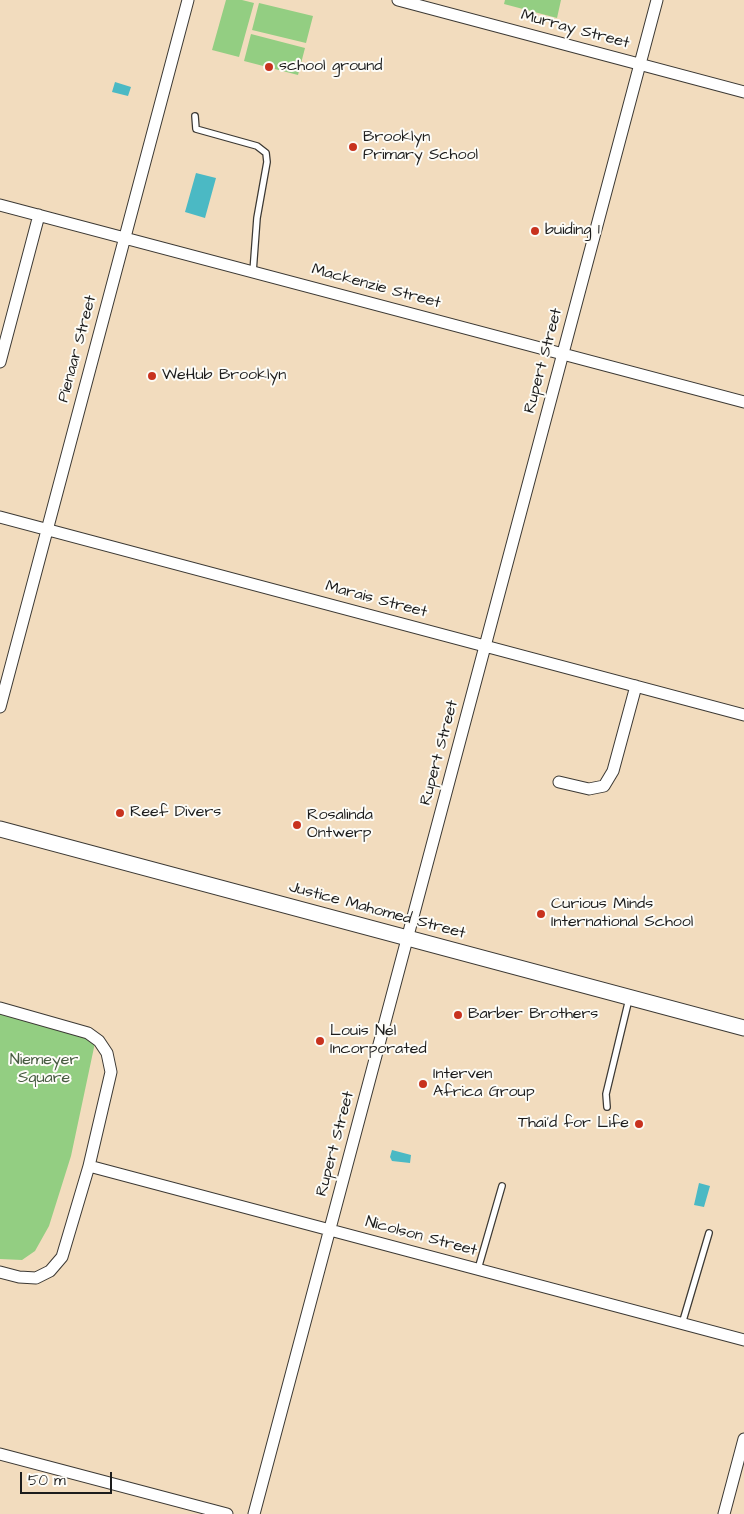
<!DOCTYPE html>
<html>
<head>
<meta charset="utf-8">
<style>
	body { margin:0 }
	#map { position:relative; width:744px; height:1514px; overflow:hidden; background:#f2dcbe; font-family:"Architects Daughter",sans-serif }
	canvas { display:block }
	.scale { position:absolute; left:20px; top:1472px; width:92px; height:22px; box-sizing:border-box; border:2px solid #1c1c1c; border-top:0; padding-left:6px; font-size:15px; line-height:18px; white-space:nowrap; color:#1c1c1c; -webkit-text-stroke:4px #fdfcf7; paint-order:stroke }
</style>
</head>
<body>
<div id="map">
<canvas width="744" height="1514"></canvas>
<div class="scale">50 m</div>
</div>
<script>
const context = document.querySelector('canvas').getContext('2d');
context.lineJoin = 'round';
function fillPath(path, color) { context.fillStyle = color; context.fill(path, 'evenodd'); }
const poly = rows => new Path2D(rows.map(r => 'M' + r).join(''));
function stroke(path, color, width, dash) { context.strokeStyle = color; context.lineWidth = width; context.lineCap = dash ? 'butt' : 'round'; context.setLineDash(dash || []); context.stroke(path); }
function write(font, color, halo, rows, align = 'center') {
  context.font = font + ' "Architects Daughter",sans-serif'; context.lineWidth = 4; context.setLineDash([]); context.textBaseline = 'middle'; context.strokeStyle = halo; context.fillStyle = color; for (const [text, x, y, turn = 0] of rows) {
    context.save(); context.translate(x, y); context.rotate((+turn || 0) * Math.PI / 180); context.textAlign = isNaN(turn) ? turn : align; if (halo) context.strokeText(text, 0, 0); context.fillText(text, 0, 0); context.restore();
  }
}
const green = poly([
	[226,0,242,0,254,3,239,57,212,50],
	[505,0,561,0,557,18,504,4],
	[259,3,313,16,306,43,252,30],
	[251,34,305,48,298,75,244,61],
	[0,1013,96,1038,71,1156,49,1226,35,1251,22,1260,0,1259]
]);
const water = poly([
	[115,82,131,87,128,96,112,92],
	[196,173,216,178,205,218,185,212],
	[392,1150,411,1155,410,1163,392,1161,390,1157],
	[699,1183,710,1186,704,1207,694,1205]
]);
const service = poly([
	[195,116,196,129,257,146,266,153,267,162,257,218,253,272],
	[607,1107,606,1094,629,999],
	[478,1269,502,1186],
	[682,1324,709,1233]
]);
const minor = poly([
	[398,0,744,92],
	[0,205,744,402],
	[0,362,39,215],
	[0,517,744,715],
	[0,707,188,0],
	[559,782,589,789,604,786,613,771,636,686],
	[0,1008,88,1033,99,1041,107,1053,111,1072,89,1166,62,1257,50,1271,36,1278,19,1277,0,1272],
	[89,1166,744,1340],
	[0,1454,227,1514],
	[254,1514,657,0],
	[724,1514,744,1439]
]);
const secondary = poly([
	[0,829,744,1028]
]);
const markers = [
	[269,67,5,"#c8321e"],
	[353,147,5,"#c8321e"],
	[535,231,5,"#c8321e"],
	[152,376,5,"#c8321e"],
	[120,813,5,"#c8321e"],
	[297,825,5,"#c8321e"],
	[541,914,5,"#c8321e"],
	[458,1015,5,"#c8321e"],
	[320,1041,5,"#c8321e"],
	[423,1084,5,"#c8321e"],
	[639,1124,5,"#c8321e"]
];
const streetNames = [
	["Murray Street",575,30,15],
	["Mackenzie Street",376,287,15],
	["Pienaar Street",78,349,-75],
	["Rupert Street",544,361,-75],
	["Marais Street",376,600,15],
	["Rupert Street",440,753,-75],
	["Justice Mahomed Street",377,911,15],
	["Rupert Street",336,1144,-75],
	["Nicolson Street",421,1237,15]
];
const poiNames = [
	["school ground",279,67],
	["Brooklyn",363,138],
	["Primary School",363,156],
	["buiding 1",545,231],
	["WeHub Brooklyn",162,376],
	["Reef Divers",130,813],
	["Rosalinda",307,816],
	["Ontwerp",307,834],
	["Curious Minds",551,905],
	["International School",551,923],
	["Barber Brothers",468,1015],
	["Louis Nel",330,1032],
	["Incorporated",330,1050],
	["Interven",433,1075],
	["Africa Group",433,1093],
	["Thai'd for Life",629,1124,"right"]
];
const parkNames = [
	["Niemeyer",44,1061],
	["Square",44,1079]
];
fillPath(green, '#93ce82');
fillPath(water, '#4bb9c4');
stroke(service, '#3c3934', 8);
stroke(minor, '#3c3934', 13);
stroke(secondary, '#3c3934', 17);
stroke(service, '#fff', 5.5);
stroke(minor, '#fff', 11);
stroke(secondary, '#fff', 15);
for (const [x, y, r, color] of markers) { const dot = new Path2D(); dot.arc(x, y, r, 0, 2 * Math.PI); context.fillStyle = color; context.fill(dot); stroke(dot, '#fdfcf7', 2); }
write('16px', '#1c1c1c', '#fdfcf7', streetNames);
write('16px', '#1c1c1c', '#fdfcf7', poiNames, 'left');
write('16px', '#465a40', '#fdfcf7', parkNames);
</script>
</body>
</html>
